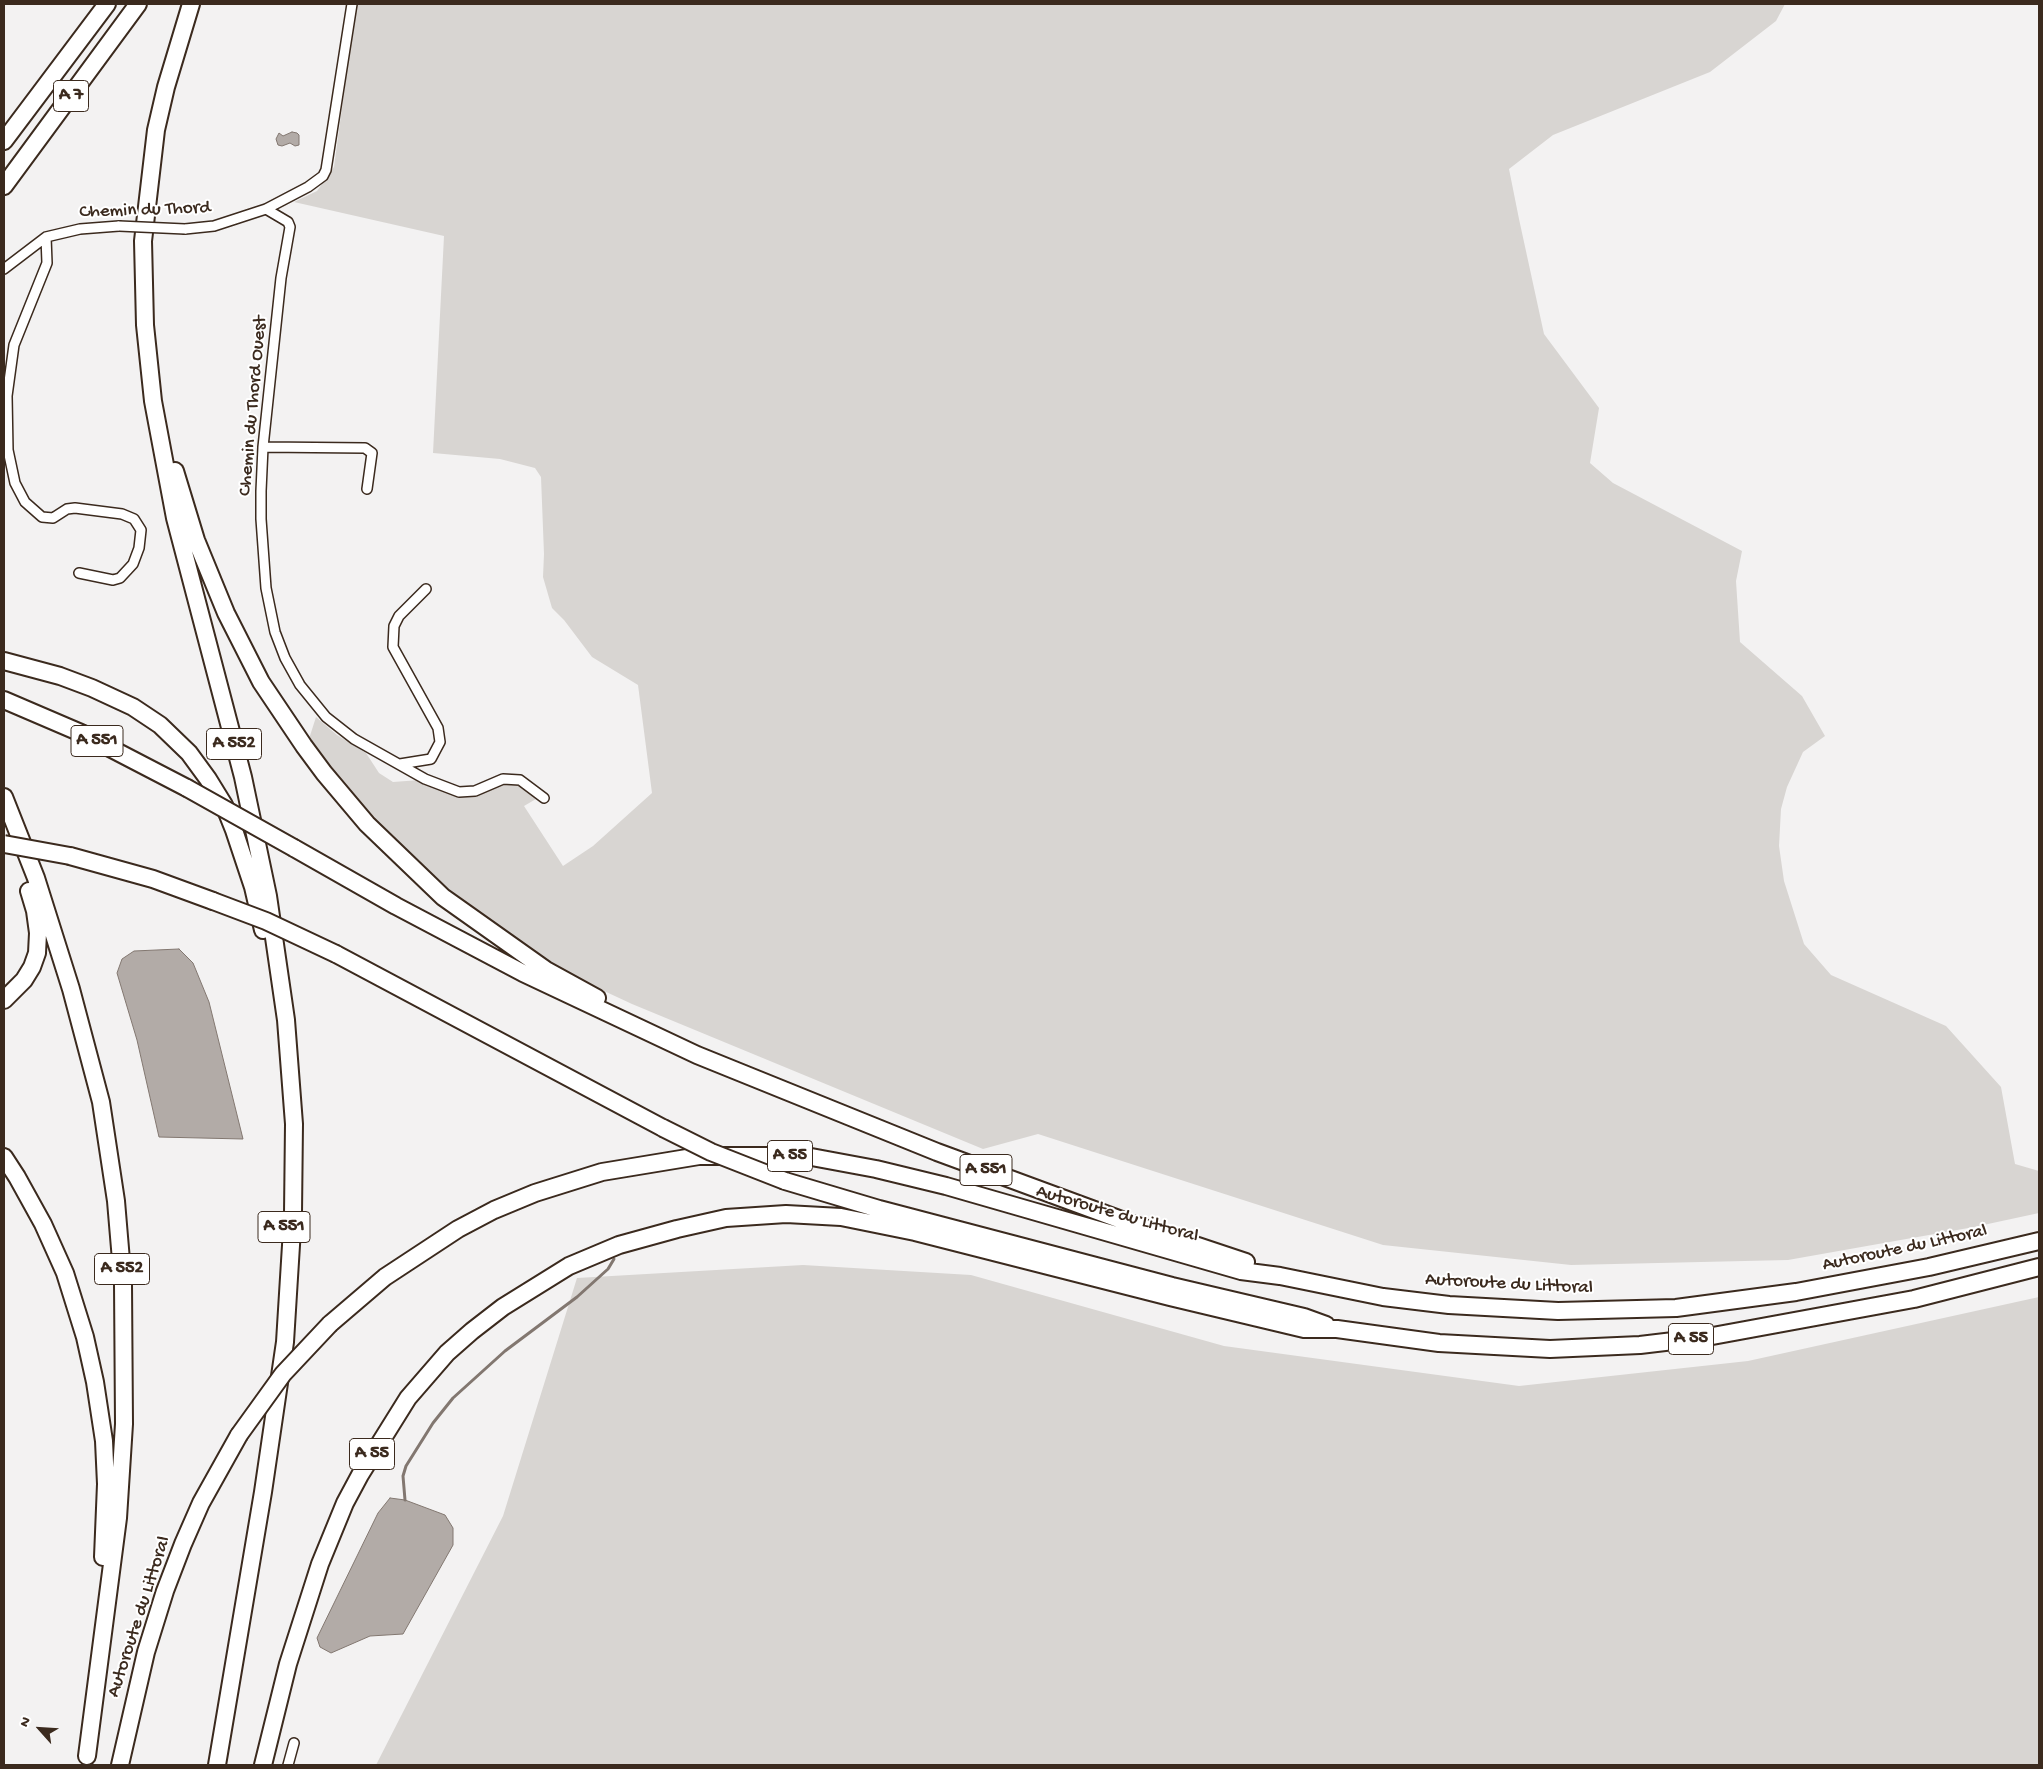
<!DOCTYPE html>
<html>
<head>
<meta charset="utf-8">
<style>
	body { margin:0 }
	#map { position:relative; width:2043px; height:1769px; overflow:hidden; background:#f3f2f2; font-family:"Gochi Hand",sans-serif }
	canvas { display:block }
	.frame { position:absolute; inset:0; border:5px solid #3b2a1e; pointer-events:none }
	.north { position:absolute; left:15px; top:1704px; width:50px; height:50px; -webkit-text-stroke:4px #fff; paint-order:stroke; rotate:296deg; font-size:14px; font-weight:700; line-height:20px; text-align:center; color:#3b2a1e }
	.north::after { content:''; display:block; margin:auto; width:18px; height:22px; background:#3b2a1e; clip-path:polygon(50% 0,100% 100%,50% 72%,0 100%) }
</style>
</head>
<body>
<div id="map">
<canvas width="2043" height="1769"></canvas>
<div class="frame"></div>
<div class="north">N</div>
</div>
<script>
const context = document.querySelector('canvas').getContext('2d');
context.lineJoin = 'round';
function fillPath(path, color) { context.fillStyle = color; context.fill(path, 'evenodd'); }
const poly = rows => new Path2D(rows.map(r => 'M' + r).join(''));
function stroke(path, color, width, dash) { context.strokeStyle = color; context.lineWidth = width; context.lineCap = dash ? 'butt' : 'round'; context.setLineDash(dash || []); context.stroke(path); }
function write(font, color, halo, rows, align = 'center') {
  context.font = font + ' "Gochi Hand",sans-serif'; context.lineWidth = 4; context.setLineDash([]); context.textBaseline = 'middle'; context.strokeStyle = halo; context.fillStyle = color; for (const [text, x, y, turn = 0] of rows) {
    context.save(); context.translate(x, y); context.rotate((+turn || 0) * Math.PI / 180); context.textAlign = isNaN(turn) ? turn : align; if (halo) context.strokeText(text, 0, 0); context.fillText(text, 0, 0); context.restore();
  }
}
const green = poly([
	[356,4,1785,4,1776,21,1710,72,1553,135,1509,169,1519,219,1544,334,1599,408,1590,463,1613,483,1742,551,1736,581,1740,642,1802,696,1825,736,1803,752,1787,787,1781,809,1779,846,1784,881,1804,944,1831,975,1946,1026,2001,1087,2015,1164,2039,1171,2039,1213,1974,1227,1788,1260,1571,1265,1383,1245,1038,1134,983,1149,632,1004,559,970,493,923,447,887,366,811,330,771,308,742,316,717,337,735,366,753,379,773,393,782,420,780,449,793,504,782,515,782,527,788,536,799,524,806,563,866,593,846,652,793,638,685,592,657,564,620,552,608,543,577,544,554,541,477,535,468,500,459,433,453,444,236,294,202,317,191,334,167],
	[803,1265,971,1275,1224,1346,1519,1386,1748,1361,2039,1297,2039,1765,376,1765,503,1516,577,1278]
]);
const water = poly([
	[292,132,297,133,299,135,299,145,295,146,290,143,282,146,278,145,276,139,279,133,283,136,292,132],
	[179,949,193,963,209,1002,243,1139,159,1137,137,1040,117,973,122,959,134,951,179,949],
	[390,1498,405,1500,445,1515,453,1528,453,1545,403,1634,370,1636,331,1653,320,1647,317,1638,378,1513,390,1498]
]);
const stream = poly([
	[405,1500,403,1476,406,1466,433,1423,453,1398,505,1351,577,1297,608,1269,614,1259]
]);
const street = poly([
	[266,209,288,222,290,227,281,278,263,447,261,491,261,519,266,588,275,632,285,658,300,685,326,717,354,739,425,779,459,792,475,791,503,779,520,780,544,798],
	[185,229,214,226,266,209,308,187,323,176,326,170,352,4],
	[46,237,47,263,14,345,7,396,8,450,15,483,25,502,42,517,53,518,67,509,75,508,122,514,134,519,141,530,139,548,133,564,120,578,113,580,79,573],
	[4,269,46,237,80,229,119,226],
	[263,447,365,448,372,453,367,489],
	[400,764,431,759,440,742,438,728,393,647,394,626,399,616,426,589],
	[288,1765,294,1743]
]);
const highway = poly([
	[191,4,166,87,156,130,143,241,145,325,153,401,175,518,243,777,268,896,286,1020,294,1124,293,1213,285,1342,263,1492,217,1765],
	[4,141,107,4],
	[4,186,138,4],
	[175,471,196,540,226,613,261,682,304,746,324,773,367,824,443,897,546,970,597,998],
	[4,661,60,676,92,688,133,707,160,725,189,753,208,779,224,805,234,830,253,887,263,930],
	[4,700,81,733,187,788],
	[4,797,36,878,71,989,101,1102,116,1201,123,1284,124,1424,118,1518,87,1756],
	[294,848,396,906,523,973,697,1055,937,1152,1135,1225,1246,1262],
	[70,856,153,879,213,901],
	[336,954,663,1128],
	[4,1000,24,980,32,967,37,953,38,933,35,911,29,891],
	[4,1157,17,1177,43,1224,65,1273,85,1337,95,1382,104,1441,106,1484,103,1557],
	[785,1181,879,1209,1172,1286,1304,1317,1326,1325],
	[330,1324,385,1277,458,1229,494,1210,535,1193,602,1172,699,1156,806,1156,876,1169,946,1186,1241,1271,1280,1276,1383,1297,1449,1305,1558,1311,1676,1308,1796,1292,1929,1267,2039,1241],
	[120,1765,146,1652,165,1591,183,1544,201,1503,239,1435],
	[263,1765,288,1664,320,1564,345,1503,360,1475,408,1398,447,1353,472,1331,503,1307,569,1266,619,1245,677,1229,726,1218,786,1214,841,1217,915,1232,1170,1297,1304,1329,1337,1329,1439,1343,1550,1349,1640,1345,1707,1337,1914,1299,2039,1267]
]);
const streetBridge = poly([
	[119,226,185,229]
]);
const highwayBridge = poly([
	[187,788,294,848],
	[4,844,70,856],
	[213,901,266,921,336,954],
	[663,1128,711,1152,785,1181],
	[239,1435,283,1374,330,1324]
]);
const shields = [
	[71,96,35],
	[97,741,52],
	[234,744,55],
	[790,1156,45],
	[986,1170,52],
	[284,1227,52],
	[122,1269,55],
	[1691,1339,45],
	[372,1454,45]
];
const shieldNames = [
	["A 7",71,96],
	["A 551",97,741],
	["A 552",234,744],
	["A 55",790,1156],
	["A 551",986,1170],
	["A 551",284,1227],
	["A 552",122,1269],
	["A 55",1691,1339],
	["A 55",372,1454]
];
const streetNames = [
	["Chemin du Thord",145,211,-2],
	["Chemin du Thord Ouest",254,406,-85],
	["Autoroute du Littoral",1117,1215,16],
	["Autoroute du Littoral",1905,1249,-12],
	["Autoroute du Littoral",1509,1285,3],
	["Autoroute du Littoral",140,1617,-72]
];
fillPath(green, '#d8d5d2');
fillPath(water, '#b2aba7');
stroke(water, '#827770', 1);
stroke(stream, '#827770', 3);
stroke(street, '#3b2a1e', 12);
stroke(highway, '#3b2a1e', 20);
stroke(street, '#fff', 9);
stroke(highway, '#fff', 16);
stroke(streetBridge, '#3b2a1e', 12, []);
stroke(highwayBridge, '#3b2a1e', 20, []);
stroke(streetBridge, '#fff', 9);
stroke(highwayBridge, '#fff', 16);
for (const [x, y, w] of shields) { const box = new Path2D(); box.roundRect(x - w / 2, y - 15.5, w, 31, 4); context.fillStyle = '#fff'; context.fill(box); stroke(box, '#3b2a1e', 1); }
write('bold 18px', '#3b2a1e', null, shieldNames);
write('19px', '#3b2a1e', '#fff', streetNames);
</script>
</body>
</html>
